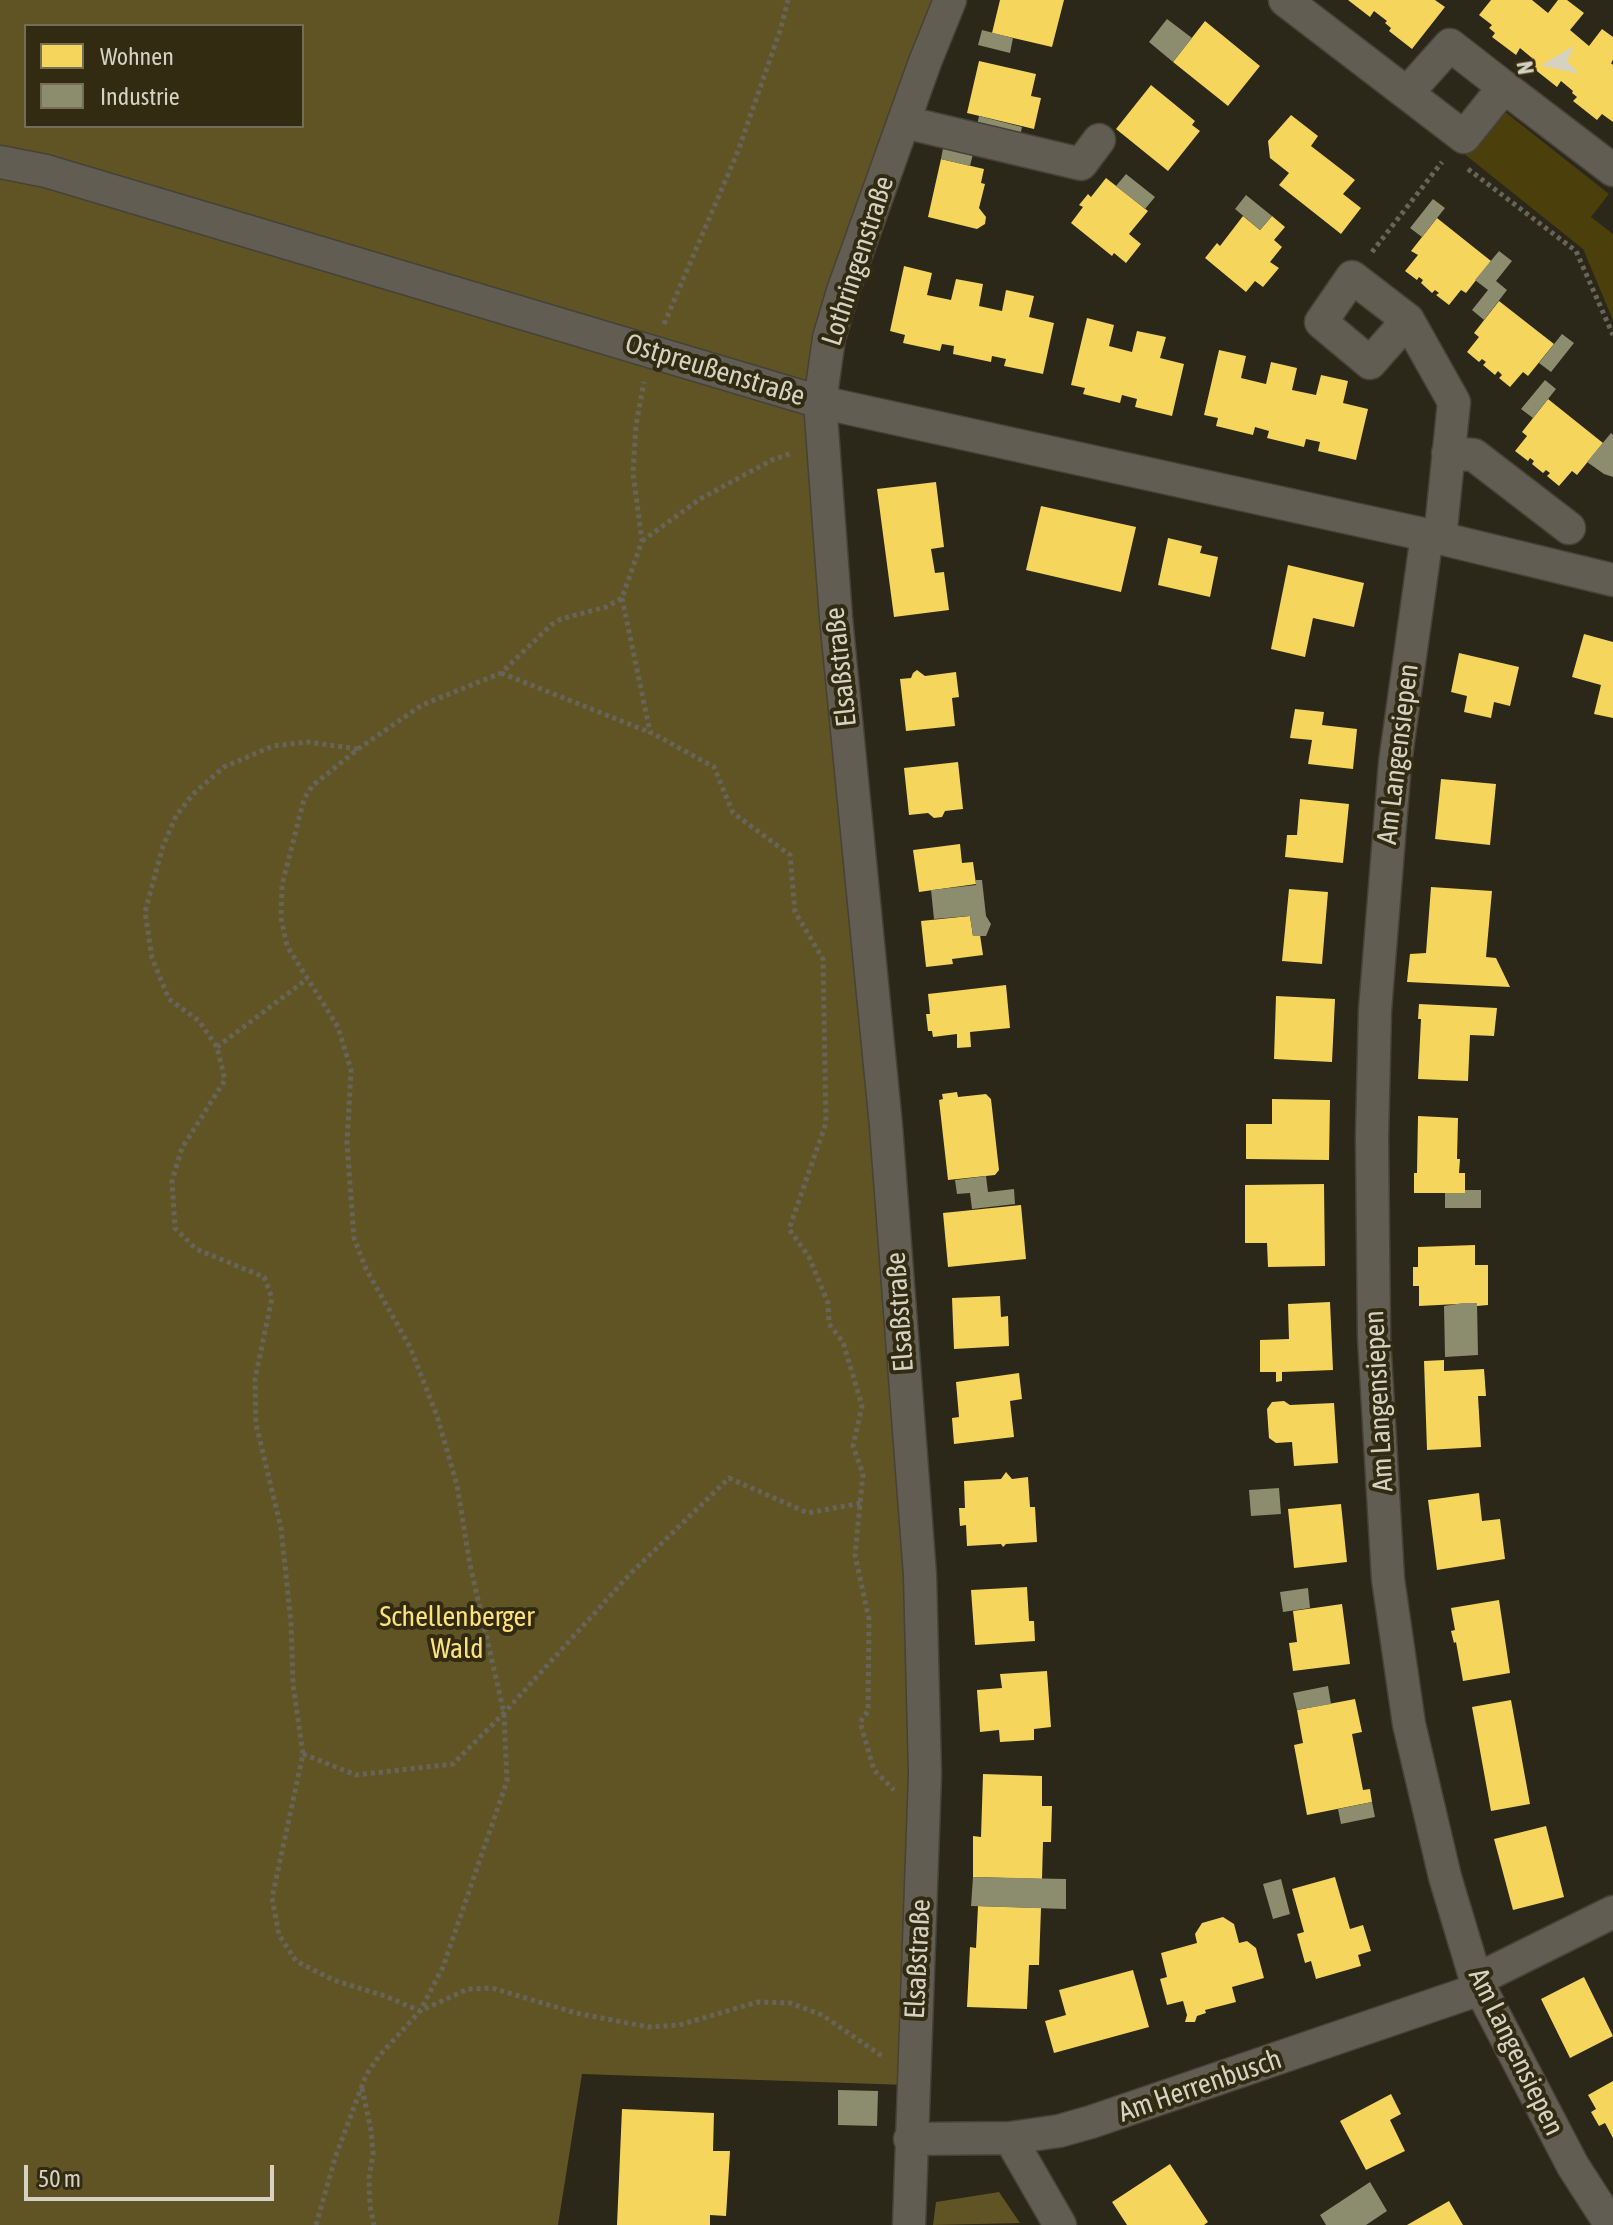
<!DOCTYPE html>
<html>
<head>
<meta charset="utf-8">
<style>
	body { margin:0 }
	#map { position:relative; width:1613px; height:2225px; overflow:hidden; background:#2b2719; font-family:"Asap Condensed",sans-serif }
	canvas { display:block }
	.legend { position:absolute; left:24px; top:24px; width:280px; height:104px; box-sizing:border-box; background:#322b12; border:2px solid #746e59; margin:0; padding:10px 14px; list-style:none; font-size:24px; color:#d6d2c3 }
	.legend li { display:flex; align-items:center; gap:16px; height:40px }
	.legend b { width:40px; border:2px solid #746e59 }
	.north { position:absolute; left:1509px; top:24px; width:80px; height:80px; -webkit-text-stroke:6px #322b12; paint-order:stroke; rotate:261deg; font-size:22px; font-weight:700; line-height:32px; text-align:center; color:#d6d2c3 }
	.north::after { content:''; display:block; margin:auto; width:28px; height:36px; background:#d6d2c3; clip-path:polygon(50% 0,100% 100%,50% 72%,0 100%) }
	.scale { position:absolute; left:24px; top:2165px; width:250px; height:36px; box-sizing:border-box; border:4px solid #d6d2c3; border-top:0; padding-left:10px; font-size:24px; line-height:28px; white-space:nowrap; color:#d6d2c3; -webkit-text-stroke:6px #322b12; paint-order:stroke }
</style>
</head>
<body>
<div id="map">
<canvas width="1613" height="2225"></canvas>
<ul class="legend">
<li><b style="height:22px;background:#f6d55c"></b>Wohnen</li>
<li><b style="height:22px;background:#8c8c6e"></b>Industrie</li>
</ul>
<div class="north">N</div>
<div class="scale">50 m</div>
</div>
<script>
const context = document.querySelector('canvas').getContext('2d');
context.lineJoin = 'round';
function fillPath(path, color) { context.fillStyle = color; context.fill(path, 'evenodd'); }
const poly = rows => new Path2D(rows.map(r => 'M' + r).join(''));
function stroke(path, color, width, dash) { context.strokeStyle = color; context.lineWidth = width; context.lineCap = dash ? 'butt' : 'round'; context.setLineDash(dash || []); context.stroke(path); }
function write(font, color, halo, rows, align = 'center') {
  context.font = font + ' "Asap Condensed",sans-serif'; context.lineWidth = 8; context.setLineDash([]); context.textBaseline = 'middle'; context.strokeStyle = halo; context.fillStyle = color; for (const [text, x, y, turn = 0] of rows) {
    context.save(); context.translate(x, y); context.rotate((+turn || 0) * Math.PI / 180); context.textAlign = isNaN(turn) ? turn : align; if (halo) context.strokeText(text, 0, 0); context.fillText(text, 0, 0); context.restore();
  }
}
const green = poly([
	[1499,107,1609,194,1591,217,1613,234,1613,320,1583,249,1463,153]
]);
const forest = poly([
	[0,0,947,0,825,340,914,1576,907,2085,582,2074,558,2225,0,2225],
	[26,26,302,26,302,126,26,126],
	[999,2192,1020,2223,933,2225,936,2202]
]);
const homes = poly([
	[1000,0,1064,0,1052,47,992,33],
	[1348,0,1435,0,1445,7,1412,49,1389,31,1391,28,1385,23,1387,21,1374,11,1370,17],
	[1491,0,1532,0,1548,13,1558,0,1567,0,1584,13,1570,30,1589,46,1602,29,1613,37,1613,60,1611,63,1613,65,1613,122,1602,114,1597,120,1573,101,1577,97,1572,93,1573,91,1561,81,1557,87,1533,68,1536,65,1531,61,1532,58,1520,48,1516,55,1492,37,1495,33,1489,28,1492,25,1479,15],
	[1205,21,1260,66,1228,106,1173,62],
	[979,61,1036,74,1031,96,1041,98,1034,129,967,113],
	[1151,85,1195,121,1192,125,1200,131,1168,171,1116,129],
	[1291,115,1318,136,1311,146,1355,180,1343,194,1361,208,1341,234,1279,185,1289,173,1270,158,1268,141],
	[941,159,984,169,981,183,985,184,979,208,986,217,985,224,977,229,928,217],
	[1106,178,1148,211,1129,234,1141,244,1126,263,1114,253,1112,256,1071,223,1083,207,1079,205,1088,194,1091,197],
	[1243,216,1260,230,1272,216,1285,227,1274,240,1282,247,1270,262,1279,268,1263,287,1255,281,1246,292,1205,258,1217,243,1220,246],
	[1437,218,1491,261,1466,293,1461,290,1449,305,1436,295,1439,293,1435,290,1432,293,1421,283,1423,280,1419,277,1417,280,1405,271,1418,255,1411,251],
	[904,266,932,273,927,295,951,300,956,279,983,284,979,306,1002,311,1006,290,1034,296,1029,317,1054,323,1043,374,1004,366,1006,359,992,356,991,362,953,354,954,346,942,344,940,351,903,343,905,335,890,331],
	[1499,301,1554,344,1528,376,1523,372,1510,387,1499,378,1502,375,1498,371,1495,375,1483,365,1486,362,1482,359,1479,362,1467,352,1479,337,1474,333],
	[1087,318,1114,325,1109,346,1132,352,1137,331,1166,337,1160,358,1184,364,1172,416,1135,407,1137,399,1122,395,1120,403,1083,394,1085,388,1071,385],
	[1219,350,1246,356,1241,378,1266,384,1271,362,1297,368,1292,390,1316,395,1321,375,1348,381,1343,403,1368,409,1356,460,1318,451,1320,442,1306,439,1304,447,1267,438,1269,431,1255,427,1253,435,1216,426,1218,418,1204,415],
	[1548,399,1603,443,1577,475,1572,471,1559,486,1547,476,1550,473,1546,470,1543,473,1532,464,1534,461,1530,458,1528,461,1515,451,1527,436,1522,432],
	[936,482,944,547,931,549,935,573,944,572,949,610,894,617,877,489],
	[1041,506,1136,527,1121,592,1026,570],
	[1168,538,1202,546,1200,553,1218,557,1210,597,1158,585],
	[1288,565,1364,583,1354,627,1313,618,1305,657,1271,649],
	[1584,634,1613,642,1613,718,1594,714,1601,685,1572,677],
	[1459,653,1519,667,1510,706,1494,702,1491,718,1464,712,1467,696,1451,692],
	[917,670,925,676,956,672,959,697,952,698,955,726,906,731,900,679,911,678,913,673],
	[1295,709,1324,712,1322,725,1357,729,1353,769,1308,764,1312,740,1290,738],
	[958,762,963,809,945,811,942,817,934,818,928,813,909,815,904,768],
	[1441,779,1496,784,1490,845,1435,839],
	[1300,799,1349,804,1343,863,1285,857,1287,835,1297,835],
	[960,844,962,863,973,862,976,884,919,892,913,850],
	[1431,887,1492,891,1486,957,1496,958,1510,987,1407,982,1410,954,1426,953],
	[1289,889,1328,892,1322,964,1282,961],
	[970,916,973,936,980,935,983,955,952,959,953,964,926,967,921,921],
	[1006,985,1010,1028,970,1032,971,1047,957,1048,957,1034,933,1037,932,1031,928,1031,926,1014,930,1014,928,994],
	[1276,996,1335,999,1332,1062,1274,1059],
	[1419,1004,1497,1008,1494,1036,1470,1035,1468,1081,1418,1079,1421,1019,1418,1019],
	[957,1092,958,1097,986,1094,991,1099,999,1170,995,1175,948,1180,939,1100,943,1099,942,1094],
	[1272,1099,1330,1100,1329,1160,1246,1159,1246,1124,1272,1124],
	[1418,1116,1458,1118,1457,1159,1460,1159,1459,1173,1465,1173,1465,1193,1414,1193,1414,1173,1417,1173],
	[1324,1184,1325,1266,1268,1267,1267,1243,1245,1243,1245,1185],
	[1021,1205,1026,1259,948,1267,943,1213],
	[1475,1245,1475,1265,1488,1265,1488,1305,1477,1306,1477,1303,1419,1306,1419,1286,1413,1286,1413,1267,1418,1267,1418,1247],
	[1000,1296,1001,1317,1008,1316,1009,1346,954,1349,952,1298],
	[1330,1302,1333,1370,1282,1372,1282,1381,1276,1382,1276,1372,1260,1372,1260,1340,1289,1339,1288,1304],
	[1444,1360,1444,1371,1484,1369,1486,1396,1478,1396,1481,1447,1427,1450,1424,1361],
	[1019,1373,1022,1399,1010,1401,1014,1437,954,1444,952,1418,959,1417,956,1382],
	[1284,1401,1290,1405,1334,1403,1338,1463,1294,1466,1292,1442,1276,1443,1269,1438,1267,1409,1272,1402],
	[1006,1472,1012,1479,1028,1477,1030,1507,1035,1507,1037,1542,1006,1544,1003,1547,1001,1544,967,1546,966,1525,960,1526,959,1508,965,1508,964,1481,1001,1479],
	[1479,1493,1482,1521,1500,1519,1505,1559,1437,1570,1428,1500],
	[1341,1504,1347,1562,1294,1568,1288,1509],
	[1027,1587,1029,1621,1034,1621,1035,1641,975,1645,971,1590],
	[1499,1600,1510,1673,1463,1681,1456,1642,1454,1643,1451,1631,1455,1630,1451,1608],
	[1342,1604,1350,1664,1293,1671,1289,1643,1297,1642,1293,1611],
	[1047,1671,1051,1727,1034,1729,1034,1740,1000,1742,999,1730,980,1732,977,1690,1002,1688,1000,1674],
	[1355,1699,1362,1732,1352,1734,1363,1790,1370,1789,1372,1802,1307,1815,1294,1745,1303,1743,1297,1710],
	[1511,1700,1530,1804,1491,1811,1472,1707],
	[983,1774,1042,1776,1042,1806,1052,1806,1051,1842,1043,1842,1042,1879,973,1877,973,1836,981,1837],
	[1546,1826,1564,1897,1513,1910,1494,1839],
	[1335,1877,1350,1929,1363,1925,1371,1951,1358,1955,1361,1966,1316,1979,1311,1961,1305,1963,1297,1934,1304,1932,1292,1889],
	[978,1906,1041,1908,1039,1965,1029,1965,1027,2009,967,2007,970,1947,976,1948],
	[1223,1917,1234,1924,1239,1943,1247,1941,1256,1948,1264,1978,1232,1987,1236,2002,1205,2010,1206,2013,1197,2016,1195,2022,1185,2022,1187,2015,1183,2001,1167,2005,1160,1979,1167,1977,1161,1953,1197,1943,1195,1934,1202,1923],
	[1133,1970,1149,2027,1054,2053,1045,2021,1066,2015,1059,1990],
	[1584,1977,1613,2036,1570,2058,1541,1999],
	[1613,2081,1613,2138,1605,2123,1599,2126,1591,2112,1596,2109,1588,2095],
	[1391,2094,1401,2114,1390,2120,1405,2151,1366,2170,1340,2121],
	[622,2109,714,2113,713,2151,730,2151,726,2216,710,2215,710,2225,617,2225],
	[1170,2164,1208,2222,1204,2225,1127,2225,1112,2202],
	[1449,2201,1463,2225,1407,2225]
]);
const industry = poly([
	[1167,19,1192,38,1173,62,1149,42],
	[982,30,1013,38,1010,53,978,45],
	[979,116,1022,127,1019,141,976,130],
	[944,143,974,150,970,166,941,159],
	[1126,174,1155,197,1145,209,1116,186],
	[1246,195,1272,216,1260,230,1235,209],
	[1433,199,1445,208,1422,237,1410,228],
	[1499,251,1512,261,1496,281,1507,290,1484,320,1472,310,1488,290,1475,280],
	[1562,334,1574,343,1551,372,1539,363],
	[1545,380,1556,389,1533,418,1521,409],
	[1611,433,1613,435,1613,477,1604,474,1587,462],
	[976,880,982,880,986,916,991,924,986,936,973,936,970,916,934,919,931,890,976,885],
	[986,1176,988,1192,1014,1189,1015,1204,972,1209,970,1193,957,1194,955,1180],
	[1465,1190,1481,1190,1481,1208,1445,1208,1445,1193,1465,1193],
	[1463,1303,1477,1303,1478,1355,1445,1357,1444,1306],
	[1279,1488,1281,1514,1251,1516,1249,1490],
	[1308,1588,1310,1608,1283,1612,1280,1592],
	[1328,1686,1331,1704,1297,1710,1293,1693],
	[1372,1802,1375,1817,1341,1824,1338,1809],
	[973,1877,1066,1879,1066,1909,971,1906],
	[1281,1879,1290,1914,1273,1919,1263,1884],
	[838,2090,878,2091,877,2126,838,2125],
	[1370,2182,1387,2211,1366,2225,1326,2225,1320,2215]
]);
const path = poly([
	[1468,169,1576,251,1613,335],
	[1372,252,1442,162],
	[664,324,738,151,781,28,788,0],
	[642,541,700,499,772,460,792,453],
	[622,598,650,732,714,767,733,813,790,855,795,912,823,959,826,1123,789,1229,809,1257,828,1303,829,1324,843,1342,862,1406,853,1446,863,1474,855,1555,869,1619,868,1711,860,1722,874,1770,894,1790],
	[501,673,649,732],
	[358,749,308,742,273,746,224,767,193,794,176,816,163,846,145,912,152,958,169,999,199,1021,217,1047,225,1080,182,1148,172,1181,175,1228,196,1249,264,1277,272,1298,255,1379,256,1424,281,1528,291,1623,293,1685,303,1754,272,1898,279,1935,296,1961,333,1980,385,1996,420,2011,468,1989,492,1988,576,2013,648,2027,679,2025,758,2002,790,2003,822,2015,882,2056],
	[217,1047,307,979],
	[303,1754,356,1775,453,1764,504,1713,630,1574,729,1478,808,1513,861,1503],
	[362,2088,371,2130,373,2154,369,2178,370,2206,374,2225],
	[316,2225,335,2158,366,2075,379,2056,420,2011,443,1967,507,1781,504,1713,470,1565,457,1485,437,1416,410,1347,366,1269,354,1238,347,1144,351,1070,338,1027,287,946,281,918,282,885,304,799,312,786,358,749,422,705,501,673,551,625,561,619,606,607,622,598,642,541,633,473,636,425,644,382]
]);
const minor = poly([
	[1285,0,1464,137,1504,87,1613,170],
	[1407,93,1450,45,1504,87],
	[904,122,1081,164,1099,140],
	[0,162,46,171,820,402,1427,535,1613,580],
	[1408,320,1370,363,1321,322,1352,277,1408,320,1454,402,1440,538],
	[1448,453,1474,455,1569,528],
	[1427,535,1395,763,1375,1010,1372,1137,1374,1337,1388,1579,1409,1724,1445,1877,1476,1980,1573,2166,1611,2225],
	[1476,1980,1613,1912],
	[1010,2138,1060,2225],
	[910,2139,1010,2138,1059,2131,1091,2122,1480,1989],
	[909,2225,925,1774,920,1575,886,1126,836,618,820,402,829,338,843,291,925,62,950,0]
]);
const streetNames = [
	["Lothringenstraße",858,261,-72],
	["Ostpreußenstraße",715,370,17],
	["Elsaßstraße",841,667,-96],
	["Am Langensiepen",1398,754,-83],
	["Elsaßstraße",900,1312,-94],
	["Am Langensiepen",1379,1401,-93],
	["Elsaßstraße",918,1959,-87],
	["Am Langensiepen",1516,2052,64],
	["Am Herrenbusch",1200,2086,-19]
];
const parkNames = [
	["Schellenberger",457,1617],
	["Wald",457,1649]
];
fillPath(green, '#4b3f0b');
fillPath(forest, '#615424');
fillPath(homes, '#f6d55c');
fillPath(industry, '#8c8c6e');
stroke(minor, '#464237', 35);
stroke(path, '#67645a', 5, [4, 4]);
stroke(minor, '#615d53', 32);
write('28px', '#d6d2c3', '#322b12', streetNames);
write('28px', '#fce17d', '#322b12', parkNames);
</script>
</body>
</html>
